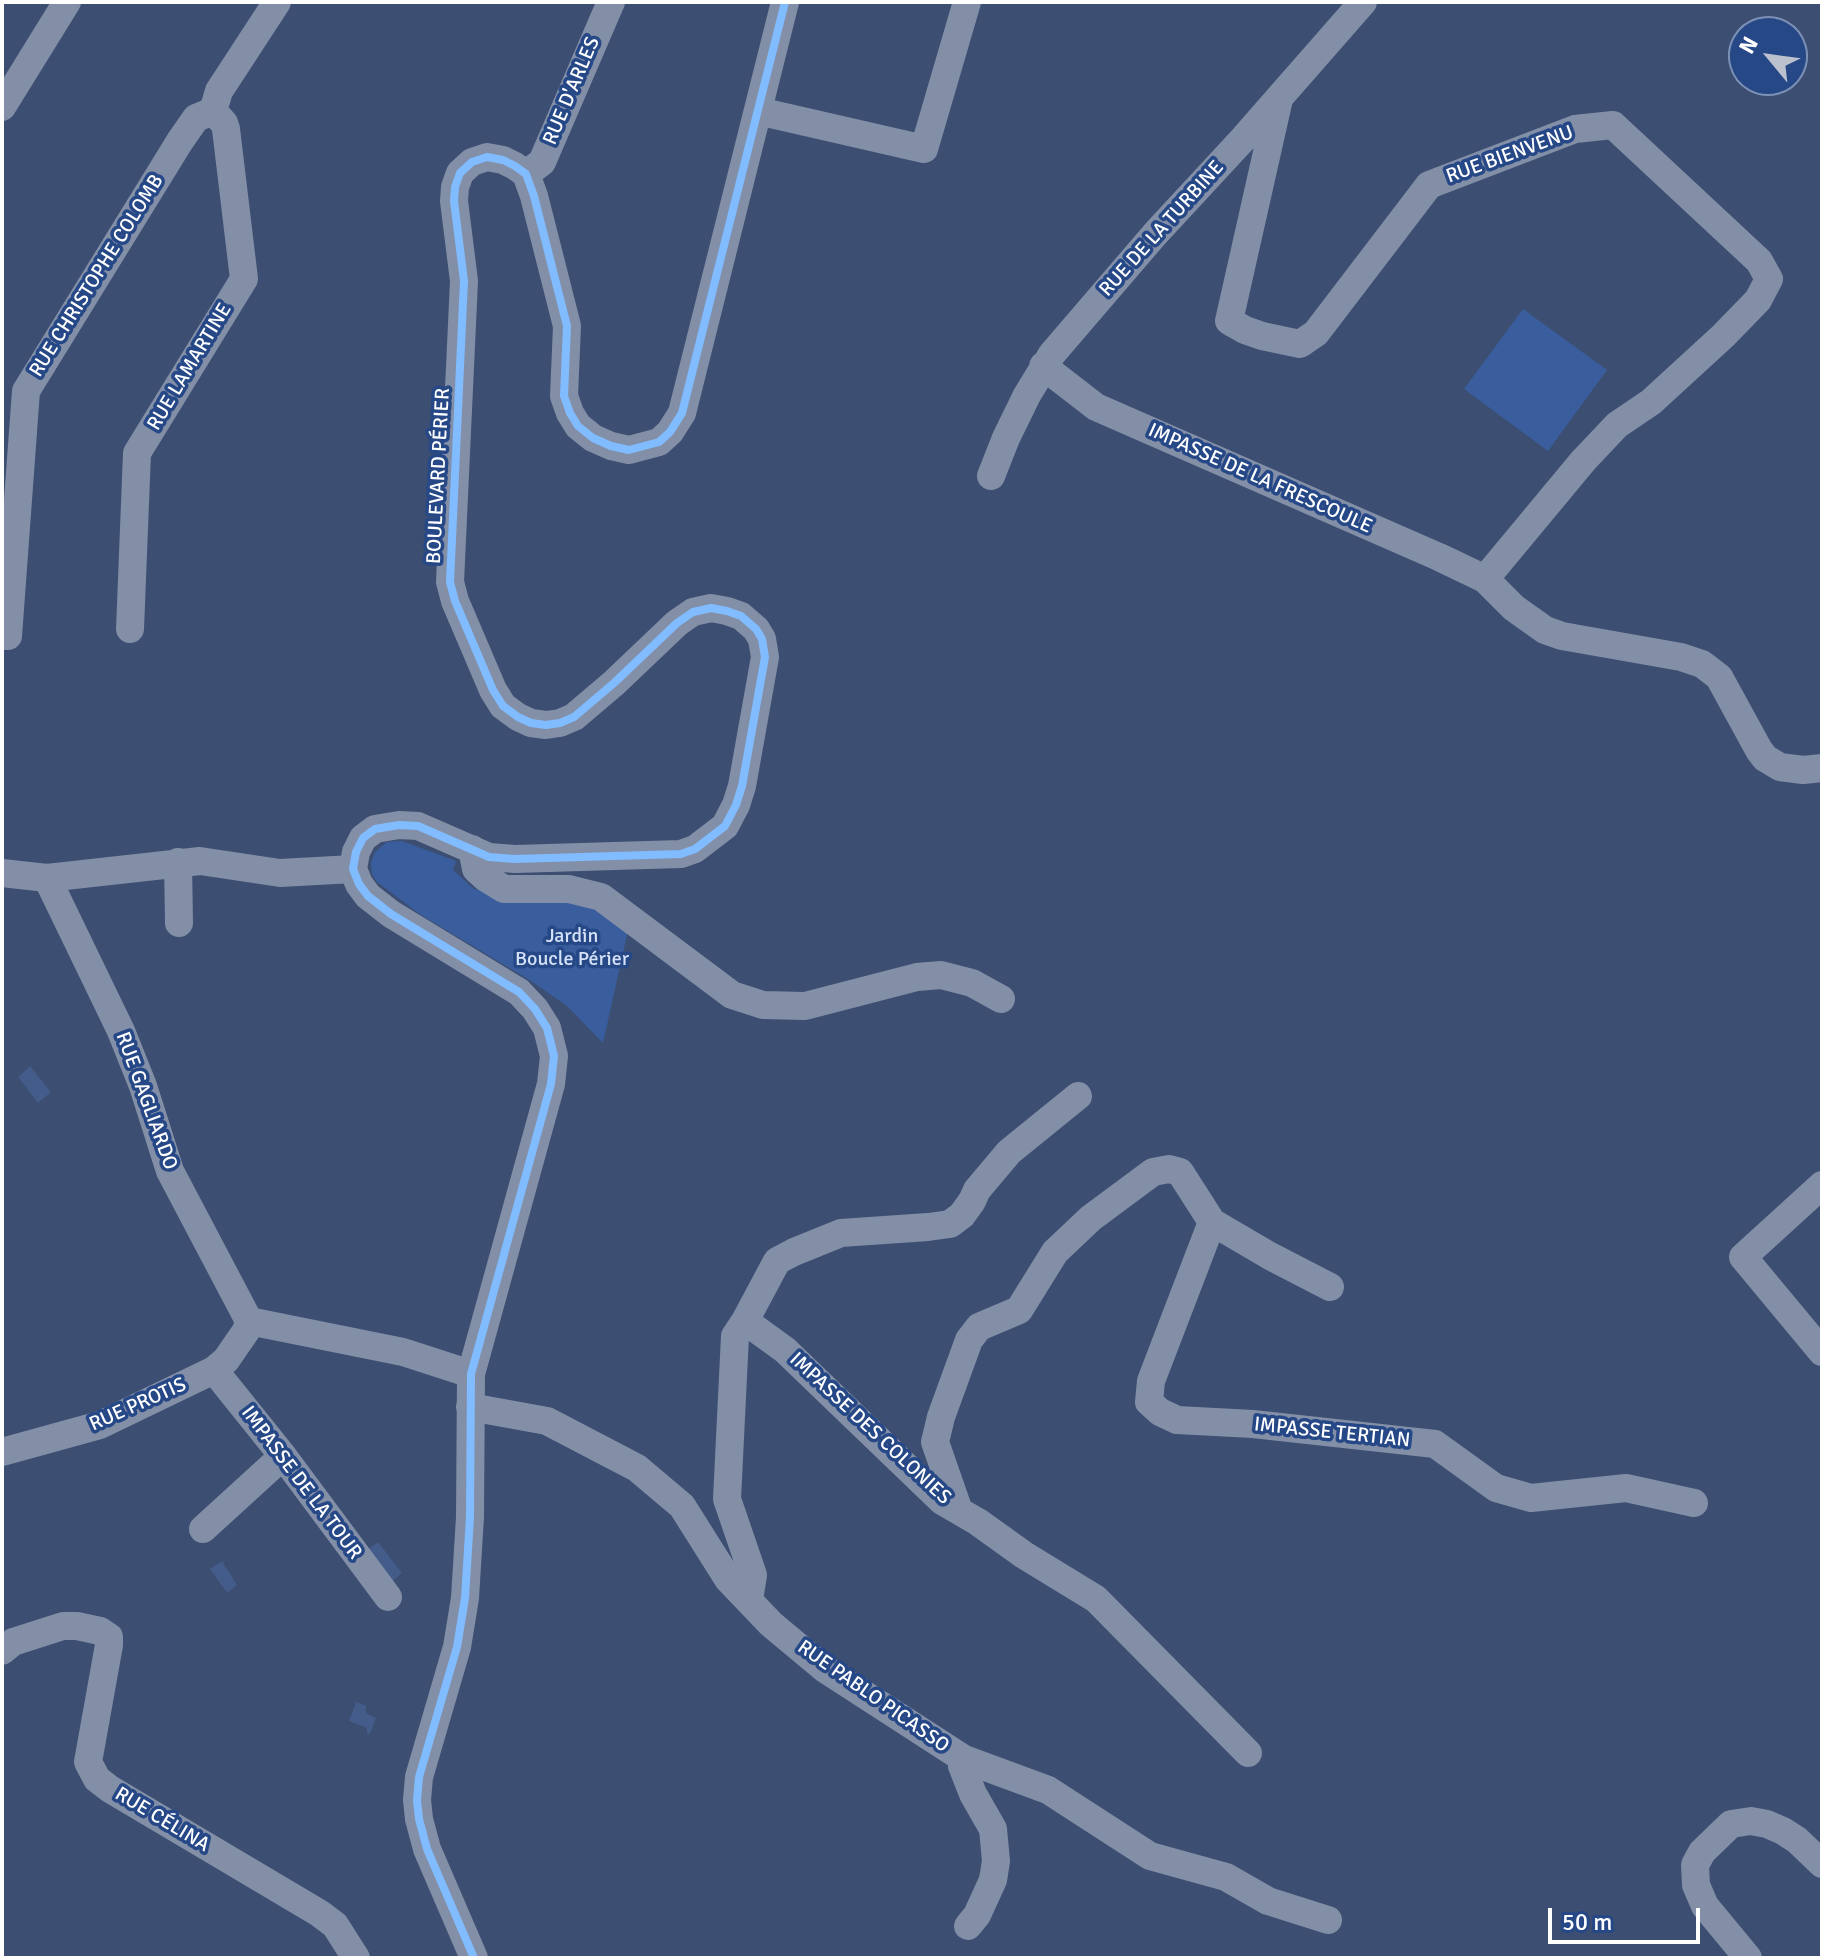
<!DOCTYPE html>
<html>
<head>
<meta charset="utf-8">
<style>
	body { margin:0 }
	#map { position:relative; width:1824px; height:1960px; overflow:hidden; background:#3c4e71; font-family:Signika,sans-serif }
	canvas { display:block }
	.frame { position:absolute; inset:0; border:4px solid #fff; pointer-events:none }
	.north { position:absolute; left:1728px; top:16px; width:80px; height:80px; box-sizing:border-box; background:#264887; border:2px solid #7d91b7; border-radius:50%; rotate:299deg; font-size:22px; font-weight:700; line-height:32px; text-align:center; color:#fff }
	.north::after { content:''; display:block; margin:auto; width:28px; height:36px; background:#bbc1cd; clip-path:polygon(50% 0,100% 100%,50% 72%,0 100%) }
	.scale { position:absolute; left:1548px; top:1908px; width:152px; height:36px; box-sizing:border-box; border:4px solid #fff; border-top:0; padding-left:10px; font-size:24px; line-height:28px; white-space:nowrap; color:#fff; -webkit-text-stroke:6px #264887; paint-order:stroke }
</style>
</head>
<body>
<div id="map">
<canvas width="1824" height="1960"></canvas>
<div class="frame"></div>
<div class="north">N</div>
<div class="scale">50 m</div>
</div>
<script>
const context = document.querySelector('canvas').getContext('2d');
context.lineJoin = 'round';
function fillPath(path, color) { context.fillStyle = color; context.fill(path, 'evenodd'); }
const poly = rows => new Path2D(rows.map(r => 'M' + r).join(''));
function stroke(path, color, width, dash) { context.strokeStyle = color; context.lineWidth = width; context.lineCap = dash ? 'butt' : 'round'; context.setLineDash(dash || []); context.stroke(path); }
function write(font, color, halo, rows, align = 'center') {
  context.font = font + ' Signika,sans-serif'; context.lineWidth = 7; context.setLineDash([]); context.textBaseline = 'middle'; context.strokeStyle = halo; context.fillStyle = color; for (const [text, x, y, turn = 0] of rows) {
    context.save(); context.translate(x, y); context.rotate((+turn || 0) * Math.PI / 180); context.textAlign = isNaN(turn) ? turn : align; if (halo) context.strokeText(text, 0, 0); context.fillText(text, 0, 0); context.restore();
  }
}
const green = poly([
	[1523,309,1607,370,1548,451,1464,389],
	[402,841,456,861,453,870,474,889,504,895,568,897,629,926,603,1043,567,1006,531,981,421,915,377,882,372,874,371,863,375,852,387,842]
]);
const water = poly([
	[30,1066,51,1092,38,1103,18,1077],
	[378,1542,402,1573,390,1583,366,1551],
	[222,1561,237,1585,227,1593,210,1569],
	[356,1702,367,1706,365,1710,367,1714,376,1718,370,1734,367,1733,367,1728,349,1721]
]);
const minor = poly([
	[1279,99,1229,321,1245,330,1262,336,1300,344,1316,333,1429,185,1575,129,1613,125,1759,261,1769,279,1758,300,1723,336,1651,402,1617,425,1583,461,1485,579],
	[2,107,67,2],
	[758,111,924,149,967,2],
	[526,174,542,162,611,2],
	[1043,366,1096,407,1439,557,1485,579,1514,608,1545,630,1562,636,1681,657,1702,664,1719,677,1759,750,1765,758,1780,767,1803,770,1822,768],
	[991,476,1006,438,1027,395,1052,354,1155,234,1243,139,1363,2],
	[130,629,137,453,244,279,226,129,224,123,213,111],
	[2,636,8,636,26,391,180,141,196,118,213,111,219,91,277,2],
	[472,849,476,869,486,878,504,889,569,889,601,897,732,995,763,1005,805,1006,917,977,941,975,972,983,1001,999],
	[178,862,179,923],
	[2,873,47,878,200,861,280,873,353,869],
	[47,878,121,1031,143,1086,170,1171,249,1321],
	[1822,1185,1743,1257,1822,1352],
	[1212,1222,1151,1381,1149,1402,1160,1412,1177,1420,1253,1424,1435,1444,1496,1488,1531,1498,1626,1488,1694,1503],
	[249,1321,403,1352,471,1374],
	[745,1321,777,1261,794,1252,841,1233,928,1227,950,1224,962,1215,972,1201,977,1190,1009,1152,1078,1096],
	[214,1370,283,1456,388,1597],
	[470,1407,547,1421,637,1468,682,1506,728,1579,771,1624,825,1669,964,1759,1048,1790,1150,1856,1226,1877,1268,1901,1328,1920],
	[2,1452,100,1425,214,1370,226,1360,246,1331,249,1321],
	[959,1511,935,1442,941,1417,969,1340,979,1327,1019,1310,1055,1252,1091,1218,1153,1172,1169,1169,1180,1172,1212,1222,1270,1256,1330,1287],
	[203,1529,283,1456],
	[749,1600,753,1575,727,1499,735,1336,745,1321,785,1350,942,1501,978,1522,1024,1555,1096,1599,1248,1753],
	[2,1651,13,1642,63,1626,77,1626,100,1631,109,1637,109,1645,88,1762,97,1779,110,1789,319,1913,335,1925,356,1958],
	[964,1759,962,1766,973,1794,993,1829,996,1861,993,1880,977,1915,968,1926],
	[474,1958,427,1849,419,1819,417,1800,419,1777,457,1647,465,1598,470,1517,471,1374,551,1084,554,1056,547,1028,535,1009,519,992,391,914,368,896,359,884,353,869,356,852,363,838,375,829,399,825,418,826,489,857,515,859,681,854,695,849,725,826,736,805,742,786,765,657,762,639,756,629,741,616,727,611,711,608,693,612,677,623,614,683,574,717,560,723,546,725,531,723,518,717,503,706,493,690,455,601,450,582,464,281,454,201,455,187,460,173,472,162,487,157,503,160,515,166,526,174,534,196,567,326,564,396,570,413,578,426,593,438,611,446,629,450,659,442,670,432,682,413,785,2],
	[1748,1958,1705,1906,1696,1885,1695,1865,1702,1852,1731,1824,1751,1821,1767,1824,1783,1831,1797,1840,1822,1864]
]);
const cycleway = poly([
	[474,1958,427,1849,419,1819,417,1800,419,1777,457,1647,465,1598,470,1517,471,1374,551,1084,554,1056,547,1028,535,1009,519,992,391,914,368,896,359,884,353,869,356,852,363,838,375,829,399,825,418,826,489,857,515,859,681,854,695,849,725,826,736,805,742,786,765,657,762,639,756,629,741,616,727,611,711,608,693,612,677,623,614,683,574,717,560,723,546,725,531,723,518,717,503,706,493,690,455,601,450,582,464,281,454,201,455,187,460,173,472,162,487,157,503,160,515,166,526,174,534,196,567,326,564,396,570,413,578,426,593,438,611,446,629,450,659,442,670,432,682,413,785,2]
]);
const streetNames = [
	["RUE D'ARLES",572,91,-67],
	["RUE BIENVENU",1510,155,-20],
	["RUE DE LA TURBINE",1162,229,-48],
	["RUE CHRISTOPHE COLOMB",97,276,-58],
	["RUE LAMARTINE",190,367,-59],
	["BOULEVARD PÉRIER",439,476,-87],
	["IMPASSE DE LA FRESCOULE",1260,479,24],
	["RUE GAGLIARDO",146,1101,70],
	["RUE PROTIS",138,1405,-24],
	["IMPASSE DES COLONIES",870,1429,43],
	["IMPASSE TERTIAN",1332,1433,6],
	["IMPASSE DE LA TOUR",301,1483,53],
	["RUE PABLO PICASSO",873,1697,35],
	["RUE CÉLINA",162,1820,31]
];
const parkNames = [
	["Jardin",572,937],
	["Boucle Périer",572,960]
];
fillPath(green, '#3a5e9d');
fillPath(water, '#435c89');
stroke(minor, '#838fa7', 28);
stroke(cycleway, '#80bcff', 8);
write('20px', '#fff', '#264887', streetNames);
write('20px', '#d5e1f7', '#264887', parkNames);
</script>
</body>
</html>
